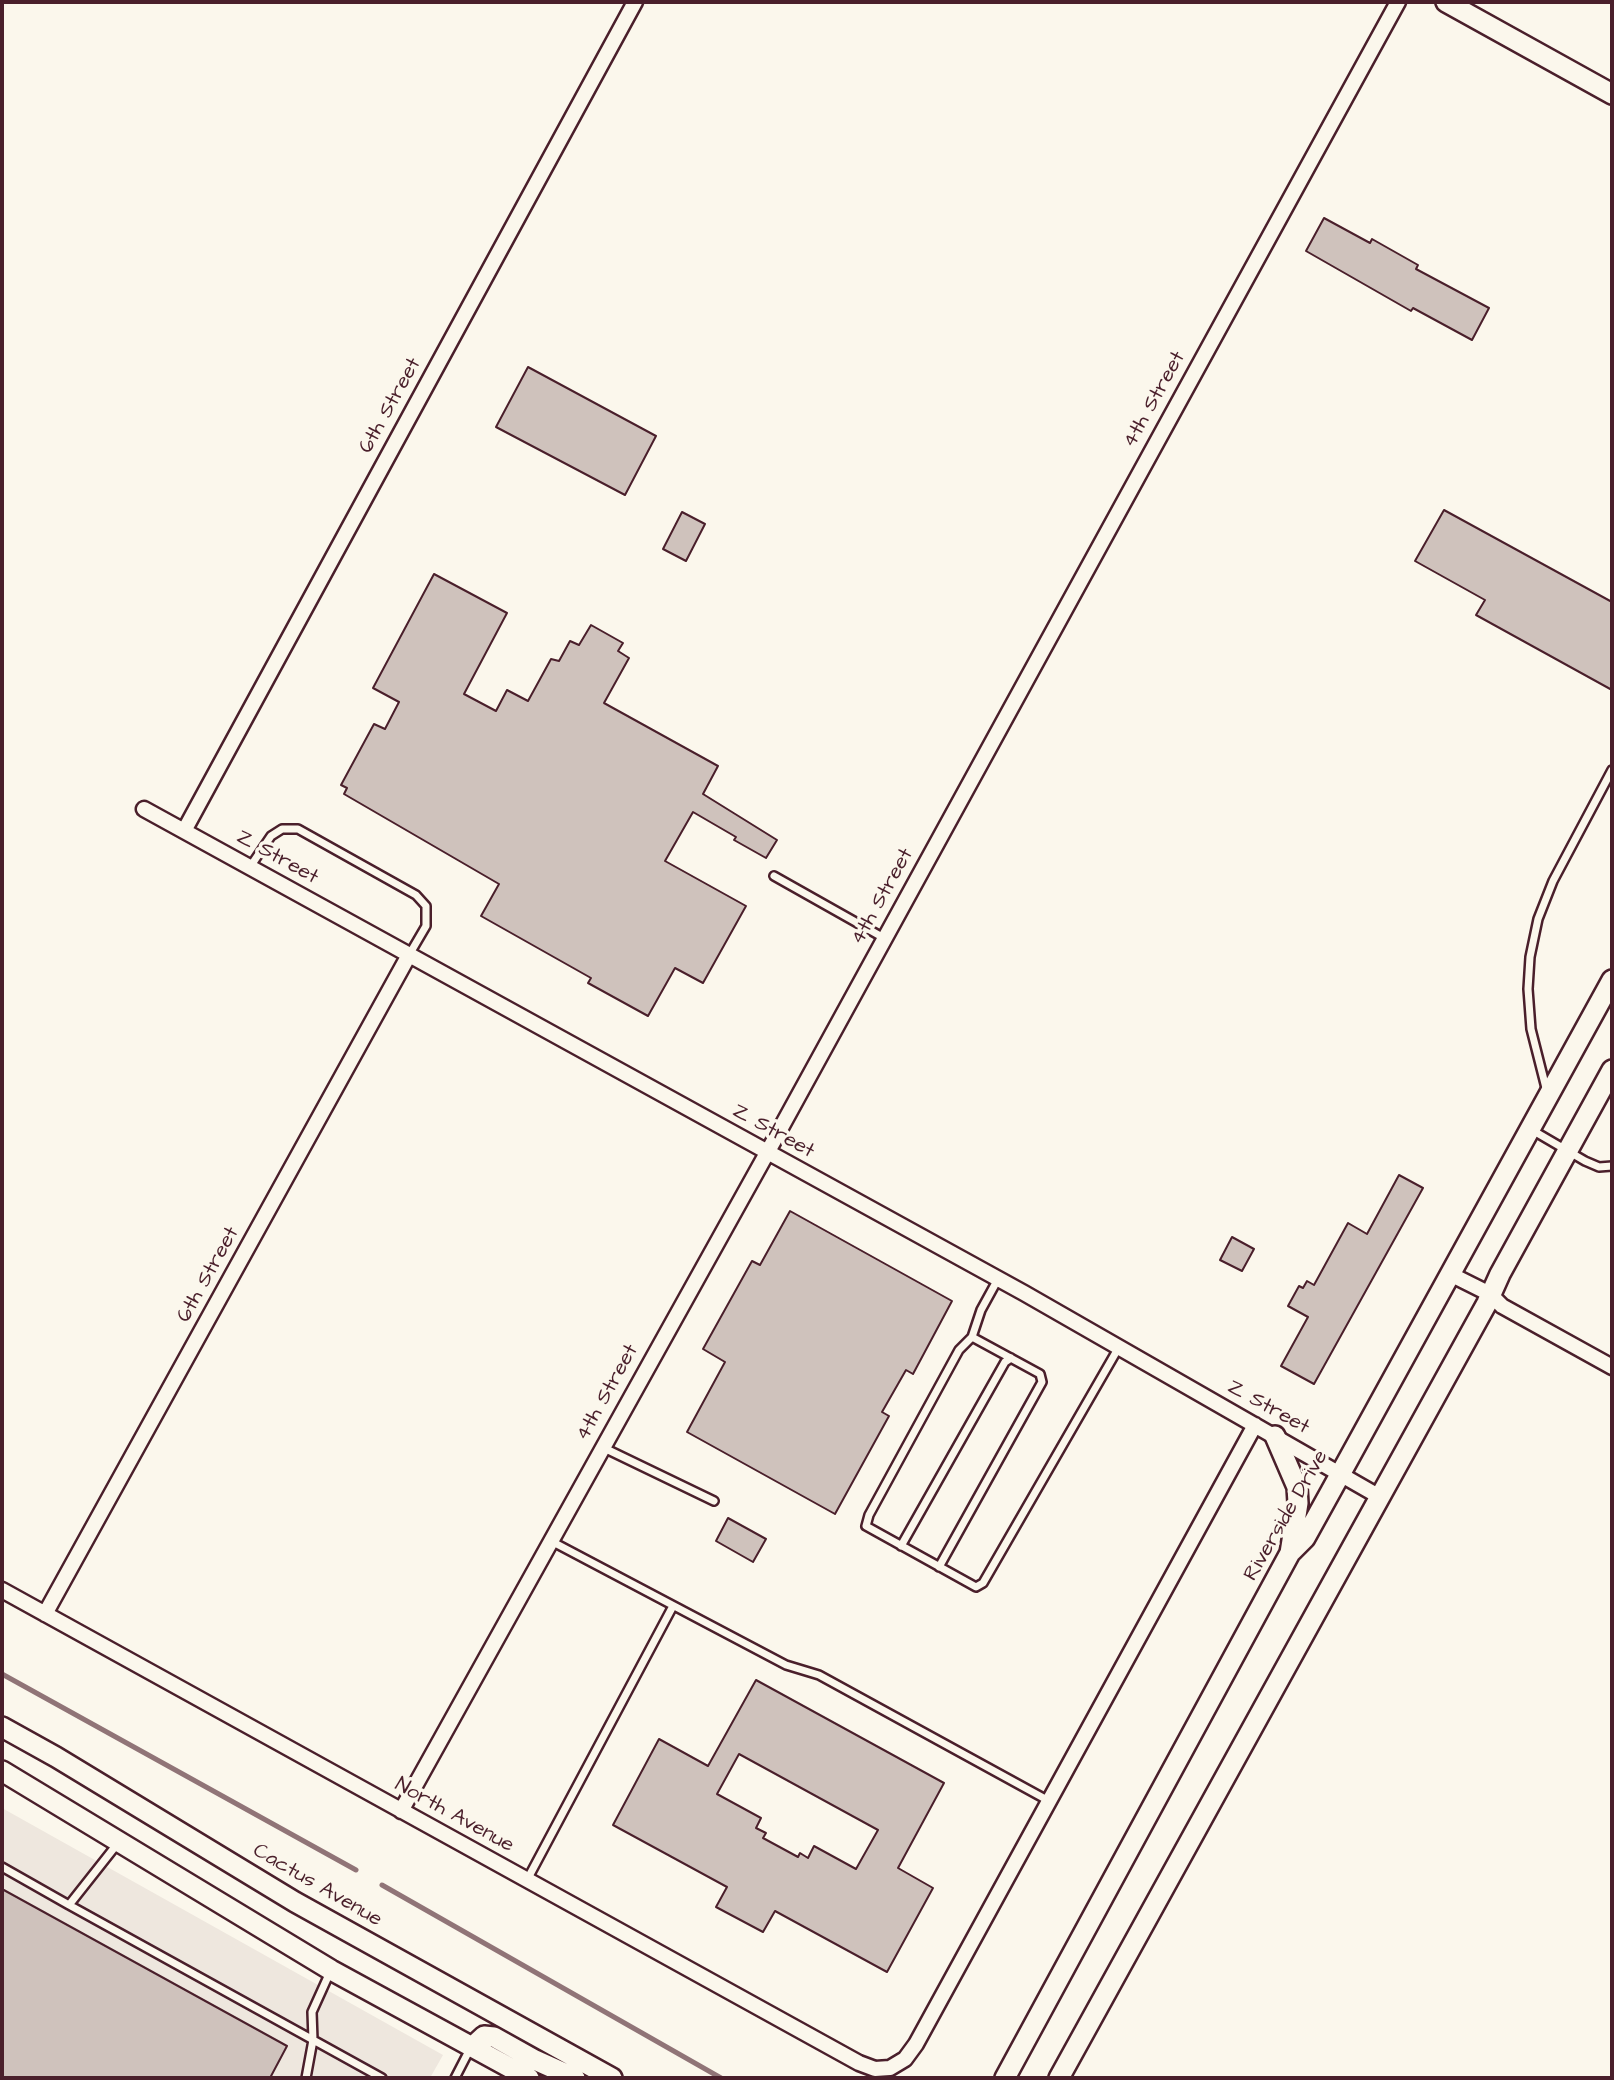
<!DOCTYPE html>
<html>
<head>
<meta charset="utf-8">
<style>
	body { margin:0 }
	#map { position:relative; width:1614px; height:2080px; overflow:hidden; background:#fbf7ec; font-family:"Architects Daughter",sans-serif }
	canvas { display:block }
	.frame { position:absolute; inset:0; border:4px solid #4a1f2b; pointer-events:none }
</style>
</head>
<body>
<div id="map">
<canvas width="1614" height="2080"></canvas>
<div class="frame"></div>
</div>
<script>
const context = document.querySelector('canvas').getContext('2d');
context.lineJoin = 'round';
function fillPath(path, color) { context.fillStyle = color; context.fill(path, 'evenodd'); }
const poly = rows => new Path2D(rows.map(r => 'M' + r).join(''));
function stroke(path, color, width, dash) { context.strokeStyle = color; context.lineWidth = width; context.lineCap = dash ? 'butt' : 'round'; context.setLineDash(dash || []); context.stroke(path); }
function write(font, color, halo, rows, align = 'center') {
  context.font = font + ' "Architects Daughter",sans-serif'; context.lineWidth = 7; context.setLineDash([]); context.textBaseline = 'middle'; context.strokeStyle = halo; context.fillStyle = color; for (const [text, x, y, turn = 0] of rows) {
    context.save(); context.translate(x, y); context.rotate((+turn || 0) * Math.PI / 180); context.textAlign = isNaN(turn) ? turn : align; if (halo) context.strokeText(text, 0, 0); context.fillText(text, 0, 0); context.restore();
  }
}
const built = poly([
	[2,1808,443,2055,430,2078,2,2078]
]);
const stream = poly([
	[2,1674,356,1870],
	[382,1885,721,2078]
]);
const building = poly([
	[1324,218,1370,243,1372,239,1418,265,1416,269,1489,308,1472,340,1413,308,1411,311,1306,251,1324,218],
	[528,367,656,436,625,495,496,427,528,367],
	[1444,510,1612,602,1612,690,1476,615,1485,600,1415,561,1444,510],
	[682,512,705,524,686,561,663,549,682,512],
	[434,574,507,613,464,694,496,711,507,690,528,701,551,659,559,661,570,641,579,645,591,625,623,643,618,651,629,658,604,703,718,766,703,794,777,840,766,858,734,840,736,837,693,812,665,861,746,906,703,983,675,968,648,1016,588,983,591,978,481,916,499,884,344,794,347,788,341,785,374,724,385,729,399,702,373,688,434,574],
	[1399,1175,1423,1188,1314,1384,1281,1366,1308,1317,1288,1306,1299,1286,1303,1288,1307,1281,1314,1285,1348,1223,1367,1234,1399,1175],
	[790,1211,952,1301,913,1374,906,1370,882,1412,889,1416,835,1514,687,1432,725,1362,703,1349,752,1261,760,1265,790,1211],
	[1232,1237,1254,1249,1242,1271,1220,1260,1232,1237],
	[728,1518,766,1539,753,1562,716,1541,728,1518],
	[756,1680,944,1783,898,1868,933,1888,887,1972,775,1911,763,1932,716,1907,727,1887,613,1825,659,1739,708,1766,756,1680],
	[739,1754,878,1830,856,1869,814,1846,808,1858,800,1853,798,1857,763,1838,766,1833,756,1828,761,1818,717,1794,739,1754],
	[2,1889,287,2046,270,2078,2,2078,2,1889]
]);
const lane = poly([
	[250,867,271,836,282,829,298,829,416,895,426,906,426,926,409,955],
	[774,876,884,938],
	[1547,1092,1531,1029,1528,989,1530,957,1538,919,1553,881,1612,770],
	[1532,1130,1585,1161,1599,1167,1612,1166],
	[998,1279,981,1310,972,1337,959,1350,869,1515,866,1526,976,1587,983,1583,1119,1347],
	[602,1447,714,1501],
	[551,1541,786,1665,819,1675,1049,1801],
	[901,1546,1005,1362,1011,1358],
	[939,1567,1042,1382,1040,1374,972,1337],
	[118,1843,69,1905,382,2078],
	[2,1867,69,1905],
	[527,1880,673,1606],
	[306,2078,313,2040,312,2012,331,1970],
	[455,2078,471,2047]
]);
const street = poly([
	[144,809,1024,1293,1380,1497],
	[184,831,635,2],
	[1450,1274,1490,1294,1502,1306,1612,1367],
	[2,1590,859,2063,875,2069,890,2068,905,2059,916,2044,1255,1425],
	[45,1614,409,955],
	[401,1811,777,1135,1398,2]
]);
const secondary = poly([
	[1446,2,1612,94],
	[1275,1436,1297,1487,1298,1503,1290,1553],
	[2,1727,56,1757,295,1902,612,2078],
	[2,1771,331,1970,529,2078],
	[472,2047,484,2036,494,2037,535,2060,575,2078],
	[1005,2078,1290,1553,1305,1538,1331,1491,1612,980],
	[1059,2078,1487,1303,1500,1274,1612,1070]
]);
const streetNames = [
	["4th Street",1155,400,-61],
	["6th Street",391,406,-61],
	["Z Street",277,858,29],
	["4th Street",883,897,-61],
	["Z Street",773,1132,29],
	["6th Street",209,1275,-61],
	["4th Street",608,1393,-61],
	["Z Street",1268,1408,29],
	["Riverside Drive",1287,1516,-60],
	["North Avenue",454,1816,29],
	["Cactus Avenue",317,1886,30]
];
fillPath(built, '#eee7de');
stroke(stream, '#907477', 5);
fillPath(building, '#cfc2bc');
stroke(building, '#4a1f2b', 2);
stroke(lane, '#4a1f2b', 12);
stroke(street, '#4a1f2b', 19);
stroke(secondary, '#4a1f2b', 24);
stroke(lane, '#fbf7ec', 7);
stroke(street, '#fbf7ec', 14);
stroke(secondary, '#fbf7ec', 19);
write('21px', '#4a1f2b', '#fbf7ec', streetNames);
</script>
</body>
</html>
